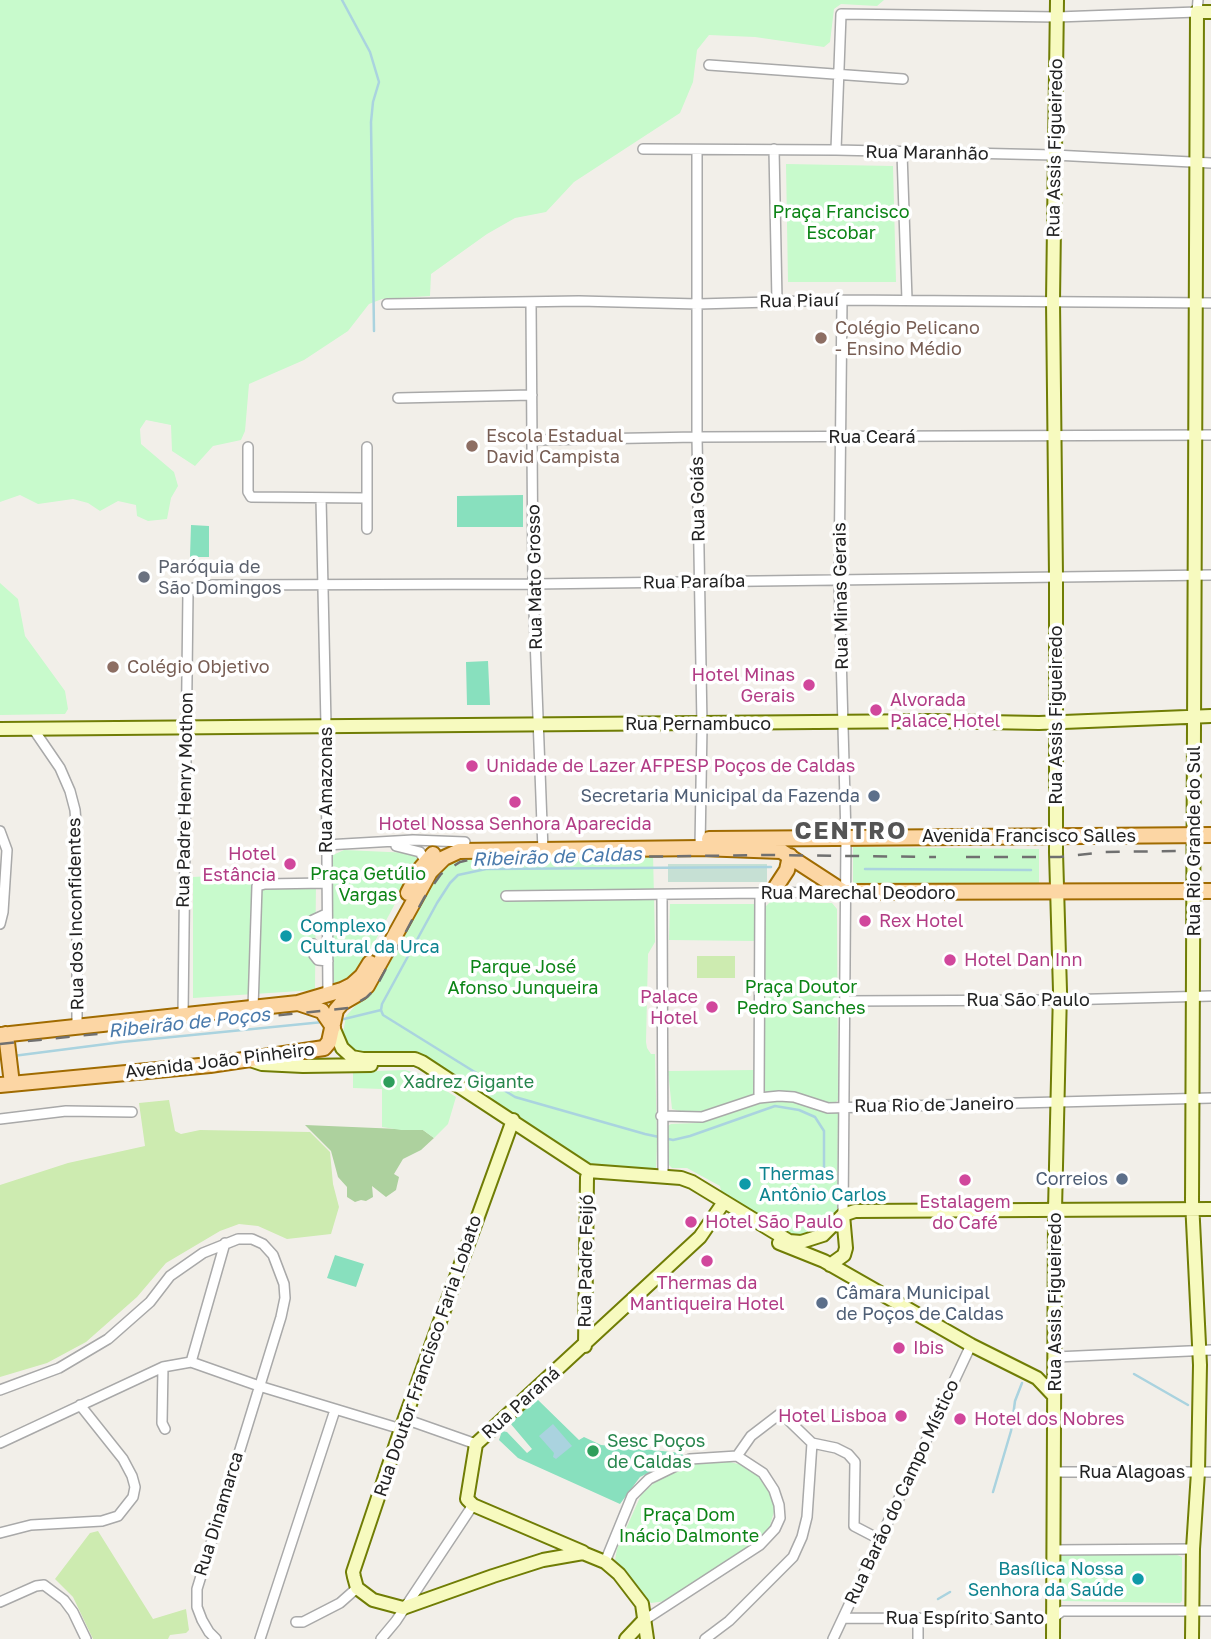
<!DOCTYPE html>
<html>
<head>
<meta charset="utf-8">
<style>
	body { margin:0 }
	canvas { display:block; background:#f2efe9 }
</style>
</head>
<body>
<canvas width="1211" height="1639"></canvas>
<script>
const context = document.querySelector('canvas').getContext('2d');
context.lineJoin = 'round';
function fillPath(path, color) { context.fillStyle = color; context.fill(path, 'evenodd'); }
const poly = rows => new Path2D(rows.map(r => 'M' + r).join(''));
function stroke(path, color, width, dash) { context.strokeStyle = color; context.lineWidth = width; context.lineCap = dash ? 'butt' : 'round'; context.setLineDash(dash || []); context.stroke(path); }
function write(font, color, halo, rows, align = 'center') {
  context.font = font + ' "Golos Text",sans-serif'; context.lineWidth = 7; context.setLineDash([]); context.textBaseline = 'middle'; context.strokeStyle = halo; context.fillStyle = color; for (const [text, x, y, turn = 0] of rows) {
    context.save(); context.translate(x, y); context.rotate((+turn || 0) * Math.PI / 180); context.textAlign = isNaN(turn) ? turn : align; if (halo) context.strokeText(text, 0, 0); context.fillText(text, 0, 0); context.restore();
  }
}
const grass = poly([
	[697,956,735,956,735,978,697,978],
	[169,1100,175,1131,181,1134,200,1130,310,1132,330,1152,333,1184,339,1207,331,1234,287,1239,258,1226,239,1224,220,1231,166,1263,137,1297,86,1342,47,1363,0,1377,0,1185,68,1163,145,1146,139,1103],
	[98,1531,153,1619,186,1609,189,1630,186,1633,170,1635,168,1639,93,1639,73,1597,55,1579,90,1533]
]);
const forest = poly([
	[305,1125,423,1130,434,1138,421,1150,403,1159,394,1174,399,1177,396,1190,386,1197,372,1186,373,1197,366,1201,361,1200,355,1202,347,1197,347,1187,338,1177,331,1151]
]);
const wetland = poly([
	[668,864,767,864,767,882,668,882]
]);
const park = poly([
	[0,0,884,0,877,6,841,4,834,9,830,42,824,47,755,37,709,35,697,50,693,82,680,113,574,182,546,212,515,218,487,234,431,274,430,296,382,299,369,304,348,331,304,360,249,384,245,431,241,440,213,446,195,466,172,451,171,425,146,420,140,429,141,444,174,472,178,486,171,498,167,519,148,521,137,516,136,505,118,501,100,511,88,503,73,499,38,504,20,495,0,502],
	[786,164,893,166,896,282,788,282],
	[0,583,18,599,25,636,65,691,68,709,65,714,0,715],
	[853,847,1039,849,1039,884,853,886],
	[344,850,411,853,418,857,418,861,360,969,344,983,335,985,332,981,333,855],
	[653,853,655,942,648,954,646,1042,647,1048,651,1054,655,1054,657,1143,656,1169,653,1173,603,1169,578,1159,438,1067,358,1052,342,1039,346,1016,369,991,437,871,459,856],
	[211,876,250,879,316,879,315,990,193,998,193,877],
	[771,901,832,903,837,909,838,1100,833,1105,824,1104,794,1093,767,1093,764,1090,764,908],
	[670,904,755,904,755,941,669,940],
	[405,1070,420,1074,456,1097,448,1124,434,1138,423,1130,401,1130,382,1127,382,1089,353,1088,353,1072],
	[754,1070,753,1095,695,1115,672,1109,668,1071],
	[792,1100,805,1103,827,1113,838,1113,837,1212,832,1220,809,1237,790,1238,722,1197,720,1186,687,1168,672,1168,668,1164,666,1127,671,1124,696,1123,755,1103],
	[726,1461,746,1466,764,1480,773,1502,774,1512,769,1529,735,1558,674,1600,651,1603,634,1586,615,1560,617,1549,641,1495,654,1483,693,1462],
	[1062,1555,1177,1555,1182,1557,1182,1601,1180,1603,1063,1601,1060,1598,1060,1558]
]);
const pitch = poly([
	[523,495,523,527,457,527,457,496],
	[191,525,209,526,209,557,190,557],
	[488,661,490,705,467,705,466,662],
	[335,1255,364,1264,356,1287,327,1278],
	[536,1398,579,1440,584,1437,601,1445,682,1453,683,1456,640,1477,620,1504,518,1458,499,1440,502,1431,507,1432,527,1453,532,1449,510,1423]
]);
const water = poly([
	[553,1424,572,1446,556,1459,553,1457,554,1453,539,1436]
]);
const stream = poly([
	[342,0,370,52,379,82,373,102,371,122,374,331],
	[865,869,1031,870],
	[381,1010,383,1015,515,1097,645,1134,673,1140,690,1136,775,1106,799,1110,815,1117,824,1131,824,1180],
	[381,1010,382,1004,437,903,450,883,458,875,486,869,771,867],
	[340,1020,381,1010],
	[13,1056,122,1042,323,1022],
	[1134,1374,1188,1405],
	[993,1492,1011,1431,1015,1401,1022,1383],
	[938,1599,950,1592]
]);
const street = poly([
	[709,65,903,79],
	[643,149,836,150,1054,155,1211,163],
	[774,149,777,301],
	[697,150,697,437,702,725,700,848],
	[836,150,841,14,1057,17,1197,12,1198,0],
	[902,153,907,300],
	[842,300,839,579,846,837,843,1215],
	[531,303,533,584,543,851],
	[387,304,579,301,698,304,842,300,1211,303],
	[398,398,532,395],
	[534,440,697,437,1211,435],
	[248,447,248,492,251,497,367,498],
	[321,498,326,725,328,995],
	[367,529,367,447],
	[34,730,60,768,70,791,75,810,77,835,77,1025],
	[0,831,7,850,3,912,0,924],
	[326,845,413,840,465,842],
	[396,846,420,852,427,864],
	[662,895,663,1177],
	[506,896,844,892],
	[313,928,313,920,326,914],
	[313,944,314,955,318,960,328,961],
	[845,1001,1060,1000,1211,996],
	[253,1008,257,886,265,884,326,883],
	[183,1015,188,592,194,588,213,585,533,584,1211,575],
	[759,1098,760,894],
	[661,1116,702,1117,759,1098,779,1096,794,1097,828,1108,1211,1098],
	[0,1119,66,1111,132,1112],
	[1056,1357,1211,1350],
	[191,1362,259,1386,401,1429],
	[191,1362,225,1243],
	[163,1367,162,1423,165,1429],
	[0,1390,59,1368,108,1339,150,1302,170,1276,203,1253,238,1239,252,1239,263,1244,273,1255,284,1284,285,1298,281,1317,197,1589,197,1607,202,1620,209,1632,216,1639],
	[405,1419,476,1444],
	[0,1443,163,1367,191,1362],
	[737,1456,751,1436,781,1413,812,1443,836,1448,848,1454,855,1462,854,1526,879,1539],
	[1053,1472,1211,1472],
	[0,1533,31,1525,102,1521,118,1516,133,1497,135,1487,132,1476,123,1459,80,1405],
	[1053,1550,1193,1549],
	[605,1562,632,1496,649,1479,690,1459,737,1456,763,1473,774,1490,779,1505,780,1518,775,1529,760,1545,643,1621],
	[0,1602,36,1586,44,1585,64,1600,73,1612,86,1639],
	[843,1618,1052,1619,1062,1611,1211,1611],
	[296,1622,303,1622,340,1603,357,1588],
	[260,1639,335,1410],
	[381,1639,396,1621,473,1505],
	[705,1639,729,1621,793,1557,802,1537,807,1517,812,1443],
	[833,1639,971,1345],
	[918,1639,918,1618]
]);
const secondary = poly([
	[0,729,932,721,1039,723,1211,716],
	[333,1027,342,1048,352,1057,363,1059,415,1059,422,1062,588,1171,681,1178,692,1182,789,1241,801,1242,823,1235,843,1215,855,1211,1211,1209],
	[250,1060,262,1064,303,1066,371,1065],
	[513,1120,401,1429,353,1572,354,1577,357,1588,373,1600,403,1608,493,1576,543,1560,583,1553,605,1562,619,1574,642,1604,647,1639],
	[779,1243,824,1261,971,1345,1037,1378,1054,1396],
	[830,1265,844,1255,846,1248,843,1215],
	[585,1346,587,1177],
	[583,1552,473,1505,467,1499,476,1444,700,1237,724,1202],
	[626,1639,643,1621],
	[1053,1639,1055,1210,1060,991,1056,852,1056,577,1053,301,1057,0],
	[1192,1639,1193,1549,1198,1472,1200,1365,1192,1201,1197,12,1211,12]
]);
const primary = poly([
	[709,839,1211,835],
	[408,893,421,868,433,854],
	[772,893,787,870,790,856],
	[298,1003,342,990,352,985,362,976,370,963],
	[6,1034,12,1084],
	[0,1035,298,1003,322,1011,333,1027],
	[0,1085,210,1065,324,1048,329,1042,336,1010,342,1003,361,992,367,986,430,872,444,858,459,851,700,848,781,851,844,892,1211,891]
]);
const rail = poly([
	[966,857,1060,857,1105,852,1179,851],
	[0,1044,349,1008,367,997,375,989,424,898,441,874,460,862,473,859,769,855,936,857]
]);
const markers = [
	[821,338,7,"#8d6e63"],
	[472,446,7,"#8d6e63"],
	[144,577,7,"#6b7280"],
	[113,667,7,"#8d6e63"],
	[809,685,7,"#d1479c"],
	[876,710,7,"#d1479c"],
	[472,766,7,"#d1479c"],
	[874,796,7,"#5c6f8a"],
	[515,802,7,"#d1479c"],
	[290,864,7,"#d1479c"],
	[865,921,7,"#d1479c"],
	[286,936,7,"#0f9aa8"],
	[950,960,7,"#d1479c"],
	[712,1007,7,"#d1479c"],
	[389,1082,7,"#2e9e5b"],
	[1122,1179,7,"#5c6f8a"],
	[965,1180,7,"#d1479c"],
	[745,1184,7,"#0f9aa8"],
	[691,1222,7,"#d1479c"],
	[707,1261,7,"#d1479c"],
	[822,1303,7,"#5c6f8a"],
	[899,1348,7,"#d1479c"],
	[901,1416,7,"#d1479c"],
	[960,1419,7,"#d1479c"],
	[593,1451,7,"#2e9e5b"],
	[1138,1579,7,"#0f9aa8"]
];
const streetNames = [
	["Rua Assis Figueiredo",1055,148,-89],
	["Rua Maranhão",927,153,1],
	["Rua Piauí",799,301,-1],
	["Rua Ceará",872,437],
	["Rua Goiás",698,499,-91],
	["Rua Mato Grosso",535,577,-91],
	["Rua Paraíba",694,582,-1],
	["Rua Minas Gerais",841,596,-91],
	["Rua Assis Figueiredo",1056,715,-90],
	["Rua Pernambuco",698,724],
	["Rua Amazonas",326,790,-90],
	["Rua Padre Henry Mothon",185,800,-89],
	["Avenida Francisco Salles",1029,836],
	["Rua Rio Grande do Sul",1194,841,-90],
	["Rua Marechal Deodoro",858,893],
	["Rua dos Inconfidentes",76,914,-91],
	["Rua São Paulo",1028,1000],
	["Avenida João Pinheiro",220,1061,-7],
	["Rua Rio de Janeiro",934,1105,-1],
	["Rua Padre Feijó",586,1261,-89],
	["Rua Assis Figueiredo",1055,1302,-90],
	["Rua Doutor Francisco Faria Lobato",428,1356,-71],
	["Rua Paraná",521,1403,-42],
	["Rua Alagoas",1132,1472],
	["Rua Barão do Campo Místico",902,1492,-65],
	["Rua Dinamarca",219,1514,-73],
	["Rua Espírito Santo",965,1618]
];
const parkNames = [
	["Praça Francisco",841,212],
	["Escobar",841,233],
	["Praça Getúlio",368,874],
	["Vargas",368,895],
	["Parque José",523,967],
	["Afonso Junqueira",523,988],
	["Praça Doutor",801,987],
	["Pedro Sanches",801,1008],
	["Praça Dom",689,1515],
	["Inácio Dalmonte",689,1536]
];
const educationNames = [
	["Colégio Pelicano",835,328],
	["- Ensino Médio",835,349],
	["Escola Estadual",486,436],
	["David Campista",486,457],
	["Colégio Objetivo",127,667]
];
const worshipNames = [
	["Paróquia de",158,567],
	["São Domingos",158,588]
];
const hotelNames = [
	["Hotel Minas",795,675,"right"],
	["Gerais",795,696,"right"],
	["Alvorada",890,700],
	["Palace Hotel",890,721],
	["Unidade de Lazer AFPESP Poços de Caldas",486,766],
	["Hotel Nossa Senhora Aparecida",515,824,"center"],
	["Hotel",276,854,"right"],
	["Estância",276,875,"right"],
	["Rex Hotel",879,921],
	["Hotel Dan Inn",964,960],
	["Palace",698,997,"right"],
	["Hotel",698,1018,"right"],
	["Estalagem",965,1202,"center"],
	["do Café",965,1223,"center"],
	["Hotel São Paulo",705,1222],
	["Thermas da",707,1283,"center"],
	["Mantiqueira Hotel",707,1304,"center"],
	["Ibis",913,1348],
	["Hotel Lisboa",887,1416,"right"],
	["Hotel dos Nobres",974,1419]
];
const serviceNames = [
	["Secretaria Municipal da Fazenda",860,796],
	["Correios",1108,1179],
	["Câmara Municipal",836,1293,"left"],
	["de Poços de Caldas",836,1314,"left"]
];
const cultureNames = [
	["Complexo",300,926],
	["Cultural da Urca",300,947],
	["Thermas",759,1174],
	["Antônio Carlos",759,1195],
	["Basílica Nossa",1124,1569,"right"],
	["Senhora da Saúde",1124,1590,"right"]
];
const leisureNames = [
	["Xadrez Gigante",403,1082],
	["Sesc Poços",607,1441],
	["de Caldas",607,1462]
];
const waterNames = [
	["Ribeirão de Caldas",557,857,-2],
	["Ribeirão de Poços",189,1023,-6]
];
const districtNames = [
	["CENTRO",851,831]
];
fillPath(grass, '#cdebb0');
fillPath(forest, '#add19e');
fillPath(wetland, '#c6e0d4');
fillPath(park, '#c8facc');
fillPath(pitch, '#88e0be');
fillPath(water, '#aad3df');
stroke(stream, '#aad3df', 2.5);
stroke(street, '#a9a9a9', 12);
stroke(secondary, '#707d05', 16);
stroke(primary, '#a06b00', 18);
stroke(street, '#fff', 9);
stroke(secondary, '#f7fabf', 12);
stroke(primary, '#fcd6a4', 14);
stroke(rail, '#707070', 2.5, [14, 14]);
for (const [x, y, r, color] of markers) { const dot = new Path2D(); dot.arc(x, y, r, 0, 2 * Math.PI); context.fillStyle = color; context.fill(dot); stroke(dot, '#fff', 2.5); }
write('18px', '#222', '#fff', streetNames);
write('18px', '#0c8416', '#fff', parkNames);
write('18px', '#785e54', '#fff', educationNames, 'left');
write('18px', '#5b616d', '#fff', worshipNames, 'left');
write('18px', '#b23c85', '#fff', hotelNames, 'left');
write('18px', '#4e5e75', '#fff', serviceNames, 'right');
write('18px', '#0d838f', '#fff', cultureNames, 'left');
write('18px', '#27864d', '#fff', leisureNames, 'left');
write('italic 19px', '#4a7aab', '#fff', waterNames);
context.letterSpacing = '2px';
write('bold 24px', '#555', '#fff', districtNames);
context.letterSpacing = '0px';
</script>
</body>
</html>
